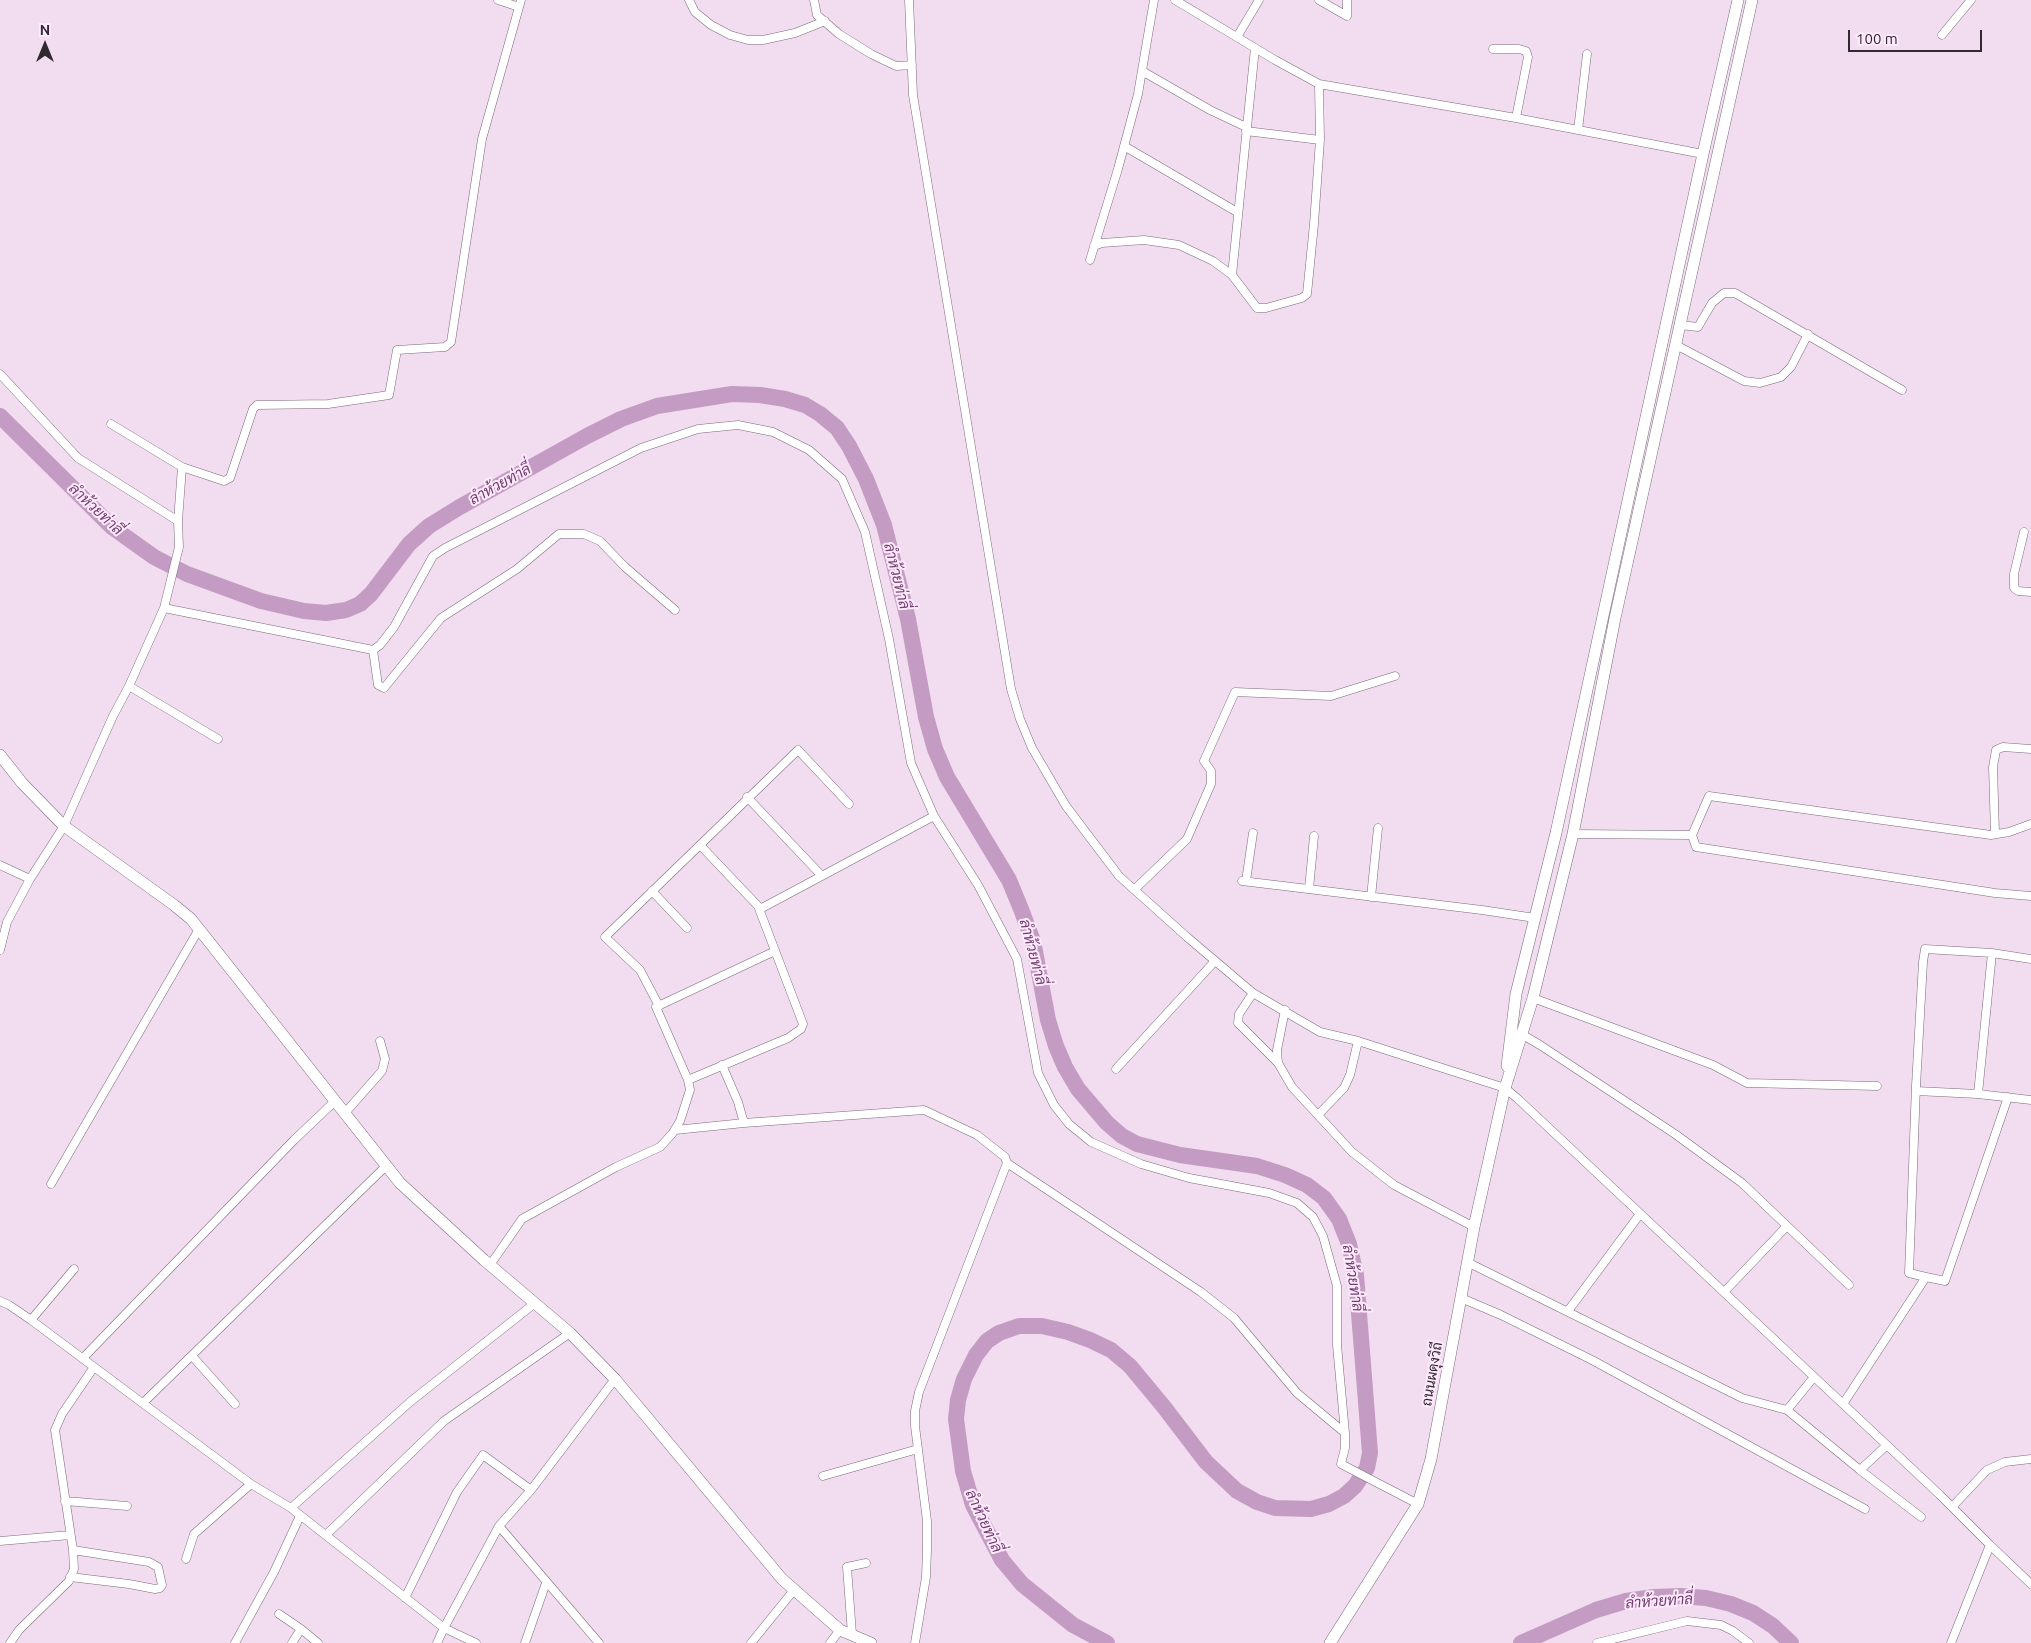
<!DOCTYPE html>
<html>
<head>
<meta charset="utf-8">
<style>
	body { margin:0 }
	#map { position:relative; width:2031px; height:1643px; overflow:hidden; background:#f1dcf0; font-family:Ubuntu,sans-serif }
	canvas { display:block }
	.north { position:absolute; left:20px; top:20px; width:50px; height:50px; -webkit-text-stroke:4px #ffeafd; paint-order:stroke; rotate:0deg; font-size:14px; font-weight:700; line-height:20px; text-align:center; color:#312930 }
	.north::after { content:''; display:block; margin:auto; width:18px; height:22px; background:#312930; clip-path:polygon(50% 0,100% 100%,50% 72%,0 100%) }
	.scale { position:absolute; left:1848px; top:30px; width:134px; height:22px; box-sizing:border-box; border:2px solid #312930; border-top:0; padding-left:6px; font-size:15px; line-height:18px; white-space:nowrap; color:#312930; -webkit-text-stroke:4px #ffeafd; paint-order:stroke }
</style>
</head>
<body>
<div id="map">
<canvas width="2031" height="1643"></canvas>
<div class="north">N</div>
<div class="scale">100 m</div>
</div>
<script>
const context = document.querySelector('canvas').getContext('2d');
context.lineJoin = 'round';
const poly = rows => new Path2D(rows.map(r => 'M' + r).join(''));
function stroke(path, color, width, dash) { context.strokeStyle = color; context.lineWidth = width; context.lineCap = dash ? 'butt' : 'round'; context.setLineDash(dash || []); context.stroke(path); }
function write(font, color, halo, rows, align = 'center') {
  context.font = font + ' Ubuntu,Sarabun,sans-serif'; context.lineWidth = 4; context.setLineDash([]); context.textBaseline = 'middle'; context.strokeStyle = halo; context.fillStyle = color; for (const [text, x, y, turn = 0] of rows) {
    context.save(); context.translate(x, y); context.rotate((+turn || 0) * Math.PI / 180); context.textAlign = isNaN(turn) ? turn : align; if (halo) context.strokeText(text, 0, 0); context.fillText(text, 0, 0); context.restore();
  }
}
const river = poly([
	[0,416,112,527,154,557,187,574,261,601,304,611,326,613,346,610,360,604,371,594,409,544,429,526,458,508,587,436,621,419,657,406,732,394,760,395,785,399,805,405,820,414,837,428,849,446,866,479,884,525,908,619,926,717,935,749,947,777,1009,880,1021,909,1033,941,1048,1020,1056,1046,1065,1067,1078,1089,1107,1123,1122,1136,1137,1144,1180,1155,1257,1166,1285,1175,1307,1185,1324,1198,1339,1219,1349,1244,1356,1275,1370,1453,1367,1468,1355,1486,1344,1496,1329,1504,1311,1509,1275,1508,1257,1502,1237,1491,1206,1462,1164,1407,1130,1366,1111,1350,1090,1340,1068,1332,1042,1326,1019,1326,999,1333,987,1341,976,1355,964,1379,958,1400,956,1419,963,1471,973,1505,1002,1560,1022,1584,1073,1625,1107,1643],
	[1521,1643,1596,1610,1626,1601,1654,1597,1681,1596,1706,1598,1731,1604,1753,1613,1773,1626,1791,1643]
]);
const street = poly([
	[498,0,519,7],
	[689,0,695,12,711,25,730,35,748,40,763,40,795,33,825,21],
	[814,0,817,15,839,34,871,54,896,66,912,65],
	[909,0,913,95,1011,689,1020,719,1032,748,1066,806,1119,876,1187,937,1253,993,1320,1032,1358,1041,1505,1088,1518,1099,1940,1495,1990,1545,2031,1584],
	[1175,0,1275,60,1319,84,1516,118,1703,154],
	[1319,0,1347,16,1347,0],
	[1942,35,1971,0],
	[1237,37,1259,0],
	[1493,49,1519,49,1526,51,1528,57,1516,118],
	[1142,71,1210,110,1246,127],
	[1578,130,1587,54],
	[1246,131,1320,140],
	[1124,146,1237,212],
	[1094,246,1102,243,1144,240,1179,245,1213,261,1232,275,1257,308,1266,308,1302,298,1307,294,1314,224,1320,140,1319,84],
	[1090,260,1118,169,1138,94,1154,0],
	[1232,275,1255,48],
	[1680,325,1698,327,1712,303,1724,293,1735,293,1902,390],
	[1676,345,1744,381,1760,383,1781,377,1791,367,1808,334],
	[0,374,78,458,178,521,179,547,164,608,129,686,113,716,64,826,30,879,7,922,0,950],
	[111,424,182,467,224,481,230,478,253,409,257,405,328,404,389,395,397,350,445,347,451,342,482,139,521,0],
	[178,521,182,467],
	[2024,532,2014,574,2014,588,2018,591,2031,592],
	[164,608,373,650,378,685,384,688,441,618,517,569,559,534,584,534,600,541,625,567,675,610],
	[373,650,380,645,394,627,433,556,445,548,641,448,698,429,738,425,773,432,809,450,842,479,865,532,889,639,911,763,934,816,978,885,1017,959,1038,1073,1054,1105,1069,1124,1091,1142,1141,1164,1189,1178,1269,1193,1297,1203,1313,1217,1323,1236,1337,1286,1337,1345,1345,1433],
	[129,686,218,739],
	[747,797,821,875],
	[1573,834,1692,835,1696,847,1995,893,2031,896],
	[1995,834,1993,767,1996,750,2003,747,2031,749],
	[1692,835,1709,796,1991,835,2009,832,2031,824],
	[0,865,30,879],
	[1242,881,1482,910,1535,918],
	[1246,881,1253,833],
	[1135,889,1187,839,1211,784,1211,771,1204,761,1235,692,1331,696,1395,676],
	[1309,889,1314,836],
	[652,891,687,928],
	[1371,897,1378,828],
	[760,909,934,816],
	[1253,993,1239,1014,1238,1023,1278,1063],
	[1533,998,1713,1065,1747,1083,1877,1086],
	[659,1006,640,970,605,937,798,750,849,804],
	[1285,1010,1277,1050,1278,1063,1292,1087,1352,1152,1394,1185,1474,1227],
	[1523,1035,1540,1045,1675,1134,1742,1183,1849,1285],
	[722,1065,738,1102,744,1123],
	[1116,1069,1215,961],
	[688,1080,788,1038,801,1029,803,1024,758,906,700,845],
	[1916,1091,1978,1094,2031,1100],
	[1978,1094,1992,953],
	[344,1114,382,1071,385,1059,380,1041],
	[1318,1115,1344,1088,1350,1075,1358,1041],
	[675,1130,744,1123,924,1110,977,1135,1005,1157,1007,1163],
	[51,1184,199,929],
	[1467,1262,1742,1398,1787,1410,1860,1470],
	[490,1265,522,1219,616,1167,660,1147,672,1134,680,1121,690,1090,688,1080,656,1007,775,951],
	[1926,1277,1909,1273,1916,1086,1923,962,1925,949,1992,953,2031,959],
	[1724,1292,1787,1226],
	[1461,1298,1501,1315,1592,1360,1865,1509],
	[0,1301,9,1305,31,1320,251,1484,291,1508,444,1628,476,1643],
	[1568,1311,1640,1214],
	[31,1320,74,1269],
	[192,1356,235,1404],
	[83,1358,294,1140,334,1102],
	[143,1403,386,1166],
	[1843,1404,1926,1277,1945,1281,2008,1097],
	[1787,1410,1814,1377],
	[1887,1445,1860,1470,1921,1517],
	[823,1476,918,1449],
	[65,1501,127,1506],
	[1952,1507,1987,1470,2005,1462,2031,1459],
	[291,1508,410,1402,535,1303],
	[499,1526,599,1643],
	[326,1535,444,1421,570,1333],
	[0,1541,70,1535],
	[186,1559,194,1534,251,1484],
	[70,1577,129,1584,155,1589,160,1588,162,1585,158,1567,149,1562,73,1550],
	[405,1598,457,1492,483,1455,531,1490],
	[279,1614,301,1629],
	[852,1634,847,1567,866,1563],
	[10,1643,19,1630,69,1581,74,1569,73,1550,55,1430,62,1414,94,1367],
	[235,1643,274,1572,300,1516],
	[292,1643,301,1629,318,1643],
	[437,1643,444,1628,499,1526,531,1490,615,1379],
	[525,1643,546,1583],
	[751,1643,794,1590],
	[830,1643,840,1630],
	[915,1643,926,1577,927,1550,927,1521,915,1426,915,1411,919,1392,1007,1163,1201,1292,1234,1318,1297,1393,1345,1433,1345,1448,1341,1464,1418,1504],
	[1597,1643,1687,1621,1721,1625,1733,1631,1749,1643],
	[1951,1643,1990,1545]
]);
const secondary = poly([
	[0,755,22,783,64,826,174,905,191,919,400,1183,484,1260,570,1333,615,1379,782,1579,840,1630,871,1643],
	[1507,1066,1516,994,1556,833,1703,154,1738,0],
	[1330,1643,1418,1504,1431,1459,1474,1227,1505,1088,1533,998,1573,834,1615,618,1752,0]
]);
const streetNames = [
	["ถนนผดุงวิถี",1432,1374,-80]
];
const waterNames = [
	["ลำห้วยท่าลี่",500,484,-29],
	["ลำห้วยท่าลี่",96,509,43],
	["ลำห้วยท่าลี่",897,576,76],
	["ลำห้วยท่าลี่",1033,952,75],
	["ลำห้วยท่าลี่",1353,1278,81],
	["ลำห้วยท่าลี่",984,1521,65],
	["ลำห้วยท่าลี่",1659,1601,-4]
];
stroke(river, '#c49bc2', 16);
stroke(street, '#7c6a7b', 9);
stroke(secondary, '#7c6a7b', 12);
stroke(street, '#fff', 8);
stroke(secondary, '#fff', 11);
write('14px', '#312930', '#ffeafd', streetNames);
write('italic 15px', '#713c70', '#ffeafd', waterNames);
</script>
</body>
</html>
